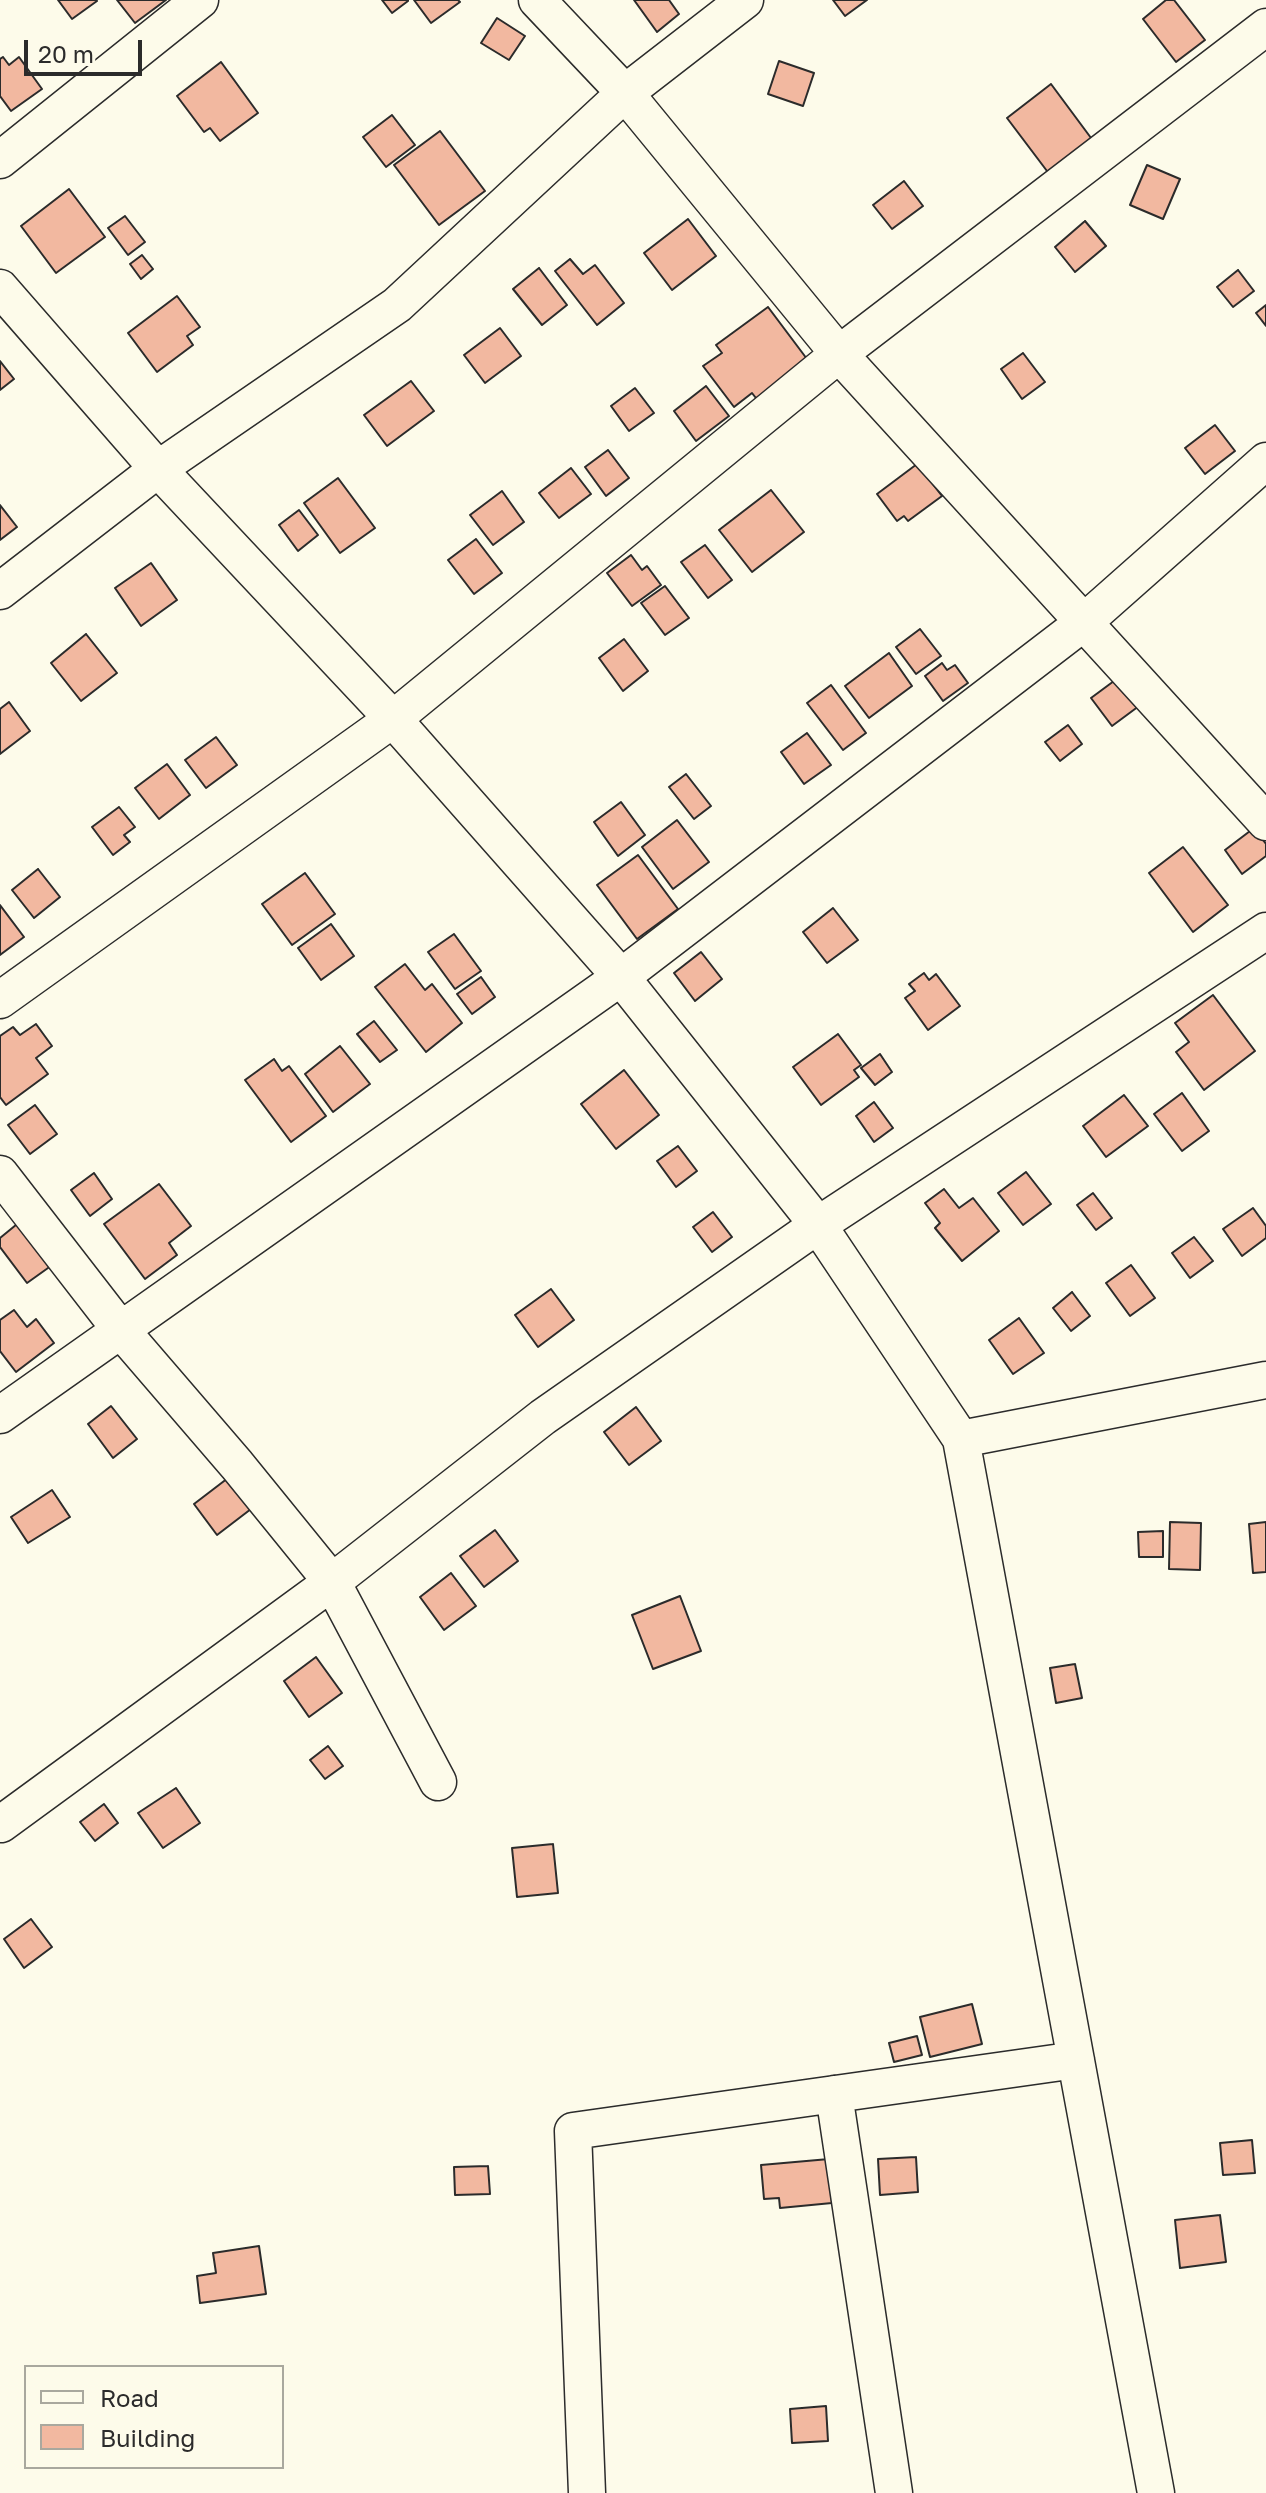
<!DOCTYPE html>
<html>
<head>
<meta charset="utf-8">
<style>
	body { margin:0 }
	#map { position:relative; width:1266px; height:2493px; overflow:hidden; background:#fdfbea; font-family:"Golos Text",sans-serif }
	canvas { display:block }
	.legend { position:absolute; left:24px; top:2365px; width:260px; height:104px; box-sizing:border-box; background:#fdfbea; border:2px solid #a9a89e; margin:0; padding:10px 14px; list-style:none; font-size:24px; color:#2b2b2b }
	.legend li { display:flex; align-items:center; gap:16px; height:40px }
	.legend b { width:40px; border:2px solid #a9a89e }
	.scale { position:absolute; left:24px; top:40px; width:118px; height:36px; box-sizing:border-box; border:4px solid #2b2b2b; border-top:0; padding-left:10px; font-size:24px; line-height:28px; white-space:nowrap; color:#2b2b2b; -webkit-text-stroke:6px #fdfbea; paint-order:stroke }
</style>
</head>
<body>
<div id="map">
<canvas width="1266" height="2493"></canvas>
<ul class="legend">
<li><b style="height:10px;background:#fdfbea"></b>Road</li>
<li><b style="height:22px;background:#f2b8a0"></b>Building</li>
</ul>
<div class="scale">20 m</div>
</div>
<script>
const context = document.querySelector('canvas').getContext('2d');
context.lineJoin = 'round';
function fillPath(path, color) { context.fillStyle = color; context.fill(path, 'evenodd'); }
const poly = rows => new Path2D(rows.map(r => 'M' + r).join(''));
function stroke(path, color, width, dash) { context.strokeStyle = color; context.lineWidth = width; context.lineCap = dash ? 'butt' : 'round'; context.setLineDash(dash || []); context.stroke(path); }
const building = poly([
	[58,0,96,0,97,1,72,19,58,0],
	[117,0,166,0,135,23,117,0],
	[382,0,408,0,408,1,392,13,382,0],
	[414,0,458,0,460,2,431,23,414,0],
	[634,0,669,0,679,14,657,32,634,0],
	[833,0,867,0,845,16,833,0],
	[1166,0,1174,0,1205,40,1176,62,1143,19,1166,0],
	[497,18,525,36,509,60,481,43,497,18],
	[3,57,9,65,19,57,42,89,11,111,0,96,0,59,3,57],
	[779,61,814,73,803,106,768,94,779,61],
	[221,62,258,113,220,141,210,128,204,132,177,96,221,62],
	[1051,84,1094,142,1050,175,1007,118,1051,84],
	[392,115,415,145,386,167,363,137,392,115],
	[440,131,485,191,439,225,394,165,440,131],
	[1147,165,1180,179,1163,219,1130,205,1147,165],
	[904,181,923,206,892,229,873,205,904,181],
	[69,189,105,237,56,273,21,226,69,189],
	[125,216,145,242,128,255,108,228,125,216],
	[688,219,716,256,672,290,644,253,688,219],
	[1085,221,1106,246,1075,272,1055,247,1085,221],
	[142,255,153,269,141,279,130,264,142,255],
	[570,259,583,274,595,265,624,303,597,325,555,271,570,259],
	[539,268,567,305,542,325,513,289,539,268],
	[1238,270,1254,291,1233,307,1217,287,1238,270],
	[177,296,200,327,187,336,193,345,157,372,128,333,177,296],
	[1266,305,1266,326,1256,313,1266,305],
	[768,307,810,363,759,402,752,393,734,407,703,366,722,353,716,345,768,307],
	[500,328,521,356,485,383,464,355,500,328],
	[1023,353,1045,382,1022,399,1001,369,1023,353],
	[0,361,14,379,0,390,0,361],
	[411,381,434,411,387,446,364,415,411,381],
	[706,386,729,416,696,441,674,411,706,386],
	[635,388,654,413,629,431,611,406,635,388],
	[1215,425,1235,451,1205,474,1185,448,1215,425],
	[608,450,629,478,606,496,585,467,608,450],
	[917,464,942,496,908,521,904,516,897,521,877,494,917,464],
	[571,468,591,494,559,518,539,493,571,468],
	[338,478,375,528,340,553,304,503,338,478],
	[771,490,804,532,752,572,719,530,771,490],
	[502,491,524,522,493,545,470,515,502,491],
	[0,505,17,527,0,540,0,505],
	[299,510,318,535,298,551,279,525,299,510],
	[476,539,502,573,474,594,448,560,476,539],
	[705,545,732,580,708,598,681,562,705,545],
	[631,555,642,570,647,566,661,585,632,606,607,573,631,555],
	[151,563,177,600,141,626,115,588,151,563],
	[665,586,689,618,665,635,641,603,665,586],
	[920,629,941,656,916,674,896,647,920,629],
	[86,634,117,673,81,701,51,663,86,634],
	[624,639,648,671,623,691,599,658,624,639],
	[889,653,912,686,869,718,845,686,889,653],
	[942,663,947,670,955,665,968,683,943,701,925,676,942,663],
	[1118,678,1139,706,1112,726,1091,698,1118,678],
	[831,685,866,733,843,750,807,703,831,685],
	[9,702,30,731,0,754,0,709,9,702],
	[1068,725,1082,744,1060,761,1045,742,1068,725],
	[807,733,831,765,804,784,781,752,807,733],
	[216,737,237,765,206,788,185,760,216,737],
	[167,764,190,795,159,819,135,788,167,764],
	[686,774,711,806,694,819,669,787,686,774],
	[621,802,645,835,618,856,594,822,621,802],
	[119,807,135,827,124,835,130,842,113,855,92,827,119,807],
	[677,820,709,862,673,889,642,847,677,820],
	[1254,828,1266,844,1266,856,1242,874,1225,850,1254,828],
	[1183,847,1228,905,1193,932,1149,873,1183,847],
	[638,855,678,909,637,939,597,885,638,855],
	[38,869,60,897,34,918,12,890,38,869],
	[305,873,335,914,292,945,262,904,305,873],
	[0,905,24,937,0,955,0,905],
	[833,908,858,940,827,963,803,932,833,908],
	[331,924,354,956,321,980,298,948,331,924],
	[454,934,481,971,455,989,428,952,454,934],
	[701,952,722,979,695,1001,674,973,701,952],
	[405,964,425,990,432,984,462,1023,426,1052,375,987,405,964],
	[924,973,929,980,936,974,960,1006,928,1030,905,998,915,991,909,984,924,973],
	[481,977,495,997,472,1014,457,994,481,977],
	[1213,995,1255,1051,1204,1090,1176,1052,1189,1042,1175,1023,1213,995],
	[374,1021,397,1050,380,1062,357,1034,374,1021],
	[36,1024,52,1046,36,1058,48,1074,6,1105,0,1097,0,1036,13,1027,20,1035,36,1024],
	[838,1034,861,1065,854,1070,859,1077,821,1105,793,1067,838,1034],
	[340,1046,370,1084,333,1112,305,1074,340,1046],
	[880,1054,892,1072,875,1085,861,1068,880,1054],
	[274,1059,282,1071,289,1066,326,1116,291,1142,245,1080,274,1059],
	[624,1070,659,1115,616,1149,581,1104,624,1070],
	[1182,1093,1209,1131,1182,1151,1154,1114,1182,1093],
	[1124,1095,1148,1126,1106,1157,1083,1126,1124,1095],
	[874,1102,893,1128,874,1142,856,1116,874,1102],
	[35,1105,57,1134,30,1154,8,1125,35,1105],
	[678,1146,697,1171,676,1187,657,1161,678,1146],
	[1026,1172,1051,1204,1023,1225,998,1193,1026,1172],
	[94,1173,112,1199,90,1216,71,1190,94,1173],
	[159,1184,191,1226,169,1243,177,1255,145,1279,104,1224,159,1184],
	[944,1189,959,1208,973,1198,999,1231,962,1261,935,1228,940,1223,925,1203,944,1189],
	[1093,1193,1112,1218,1096,1230,1077,1205,1093,1193],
	[1253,1208,1266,1226,1266,1238,1242,1256,1223,1229,1253,1208],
	[713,1212,732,1237,712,1252,693,1227,713,1212],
	[22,1220,55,1263,27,1283,0,1247,0,1238,22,1220],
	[1194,1237,1213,1261,1190,1278,1172,1253,1194,1237],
	[1131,1265,1155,1298,1130,1316,1106,1283,1131,1265],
	[551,1289,574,1320,538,1347,515,1315,551,1289],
	[1072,1292,1090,1316,1071,1331,1053,1308,1072,1292],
	[14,1310,27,1327,36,1319,54,1343,16,1372,0,1351,0,1320,14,1310],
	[1019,1318,1044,1353,1013,1374,989,1340,1019,1318],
	[111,1406,137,1439,113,1458,88,1424,111,1406],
	[636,1407,661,1441,629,1465,604,1432,636,1407],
	[228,1478,251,1509,217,1535,194,1504,228,1478],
	[52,1490,70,1517,28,1543,11,1517,52,1490],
	[1170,1522,1201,1523,1200,1570,1169,1569,1170,1522],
	[1266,1522,1266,1572,1253,1573,1249,1524,1266,1522],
	[495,1530,518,1561,484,1587,460,1556,495,1530],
	[1163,1531,1163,1557,1139,1557,1138,1532,1163,1531],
	[451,1573,476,1606,444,1630,420,1597,451,1573],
	[680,1596,701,1651,653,1669,632,1615,680,1596],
	[316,1657,342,1693,309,1717,284,1681,316,1657],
	[1075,1664,1082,1698,1056,1703,1050,1668,1075,1664],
	[328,1746,343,1766,325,1779,310,1760,328,1746],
	[176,1788,200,1823,163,1848,138,1813,176,1788],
	[104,1804,118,1823,95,1841,80,1822,104,1804],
	[553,1844,558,1893,517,1897,512,1848,553,1844],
	[31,1919,52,1947,24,1968,4,1939,31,1919],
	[972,2004,982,2044,930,2057,920,2017,972,2004],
	[917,2036,922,2055,894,2062,889,2043,917,2036],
	[1252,2140,1255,2173,1223,2175,1220,2143,1252,2140],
	[916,2157,918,2192,880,2195,878,2159,916,2157],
	[829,2159,832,2203,780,2208,779,2198,764,2199,761,2165,829,2159],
	[488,2166,490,2194,455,2195,454,2167,488,2166],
	[1220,2215,1226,2262,1180,2268,1175,2220,1220,2215],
	[259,2246,266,2294,200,2303,197,2276,216,2273,213,2253,259,2246],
	[826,2406,828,2441,792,2443,790,2409,826,2406]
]);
const street = poly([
	[537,0,625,93,839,354,1266,822],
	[0,160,200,0],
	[0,288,158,469,393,719,621,977,818,1225,961,1439,1156,2493],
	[0,591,158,469,397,305,625,93,745,0],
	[0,1000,393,719,839,354,1266,27],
	[0,1174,120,1329,237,1465,332,1582,438,1782],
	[0,1415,621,977,1083,623,1266,461],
	[961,1439,1266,1380],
	[1,1824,332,1582,543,1417,818,1225,1266,931],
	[834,2094,894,2493],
	[587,2493,573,2131,1076,2060]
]);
fillPath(building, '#f2b8a0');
stroke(building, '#2b2b2b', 2);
stroke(street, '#2b2b2b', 39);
stroke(street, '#fdfbea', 36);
</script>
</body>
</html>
